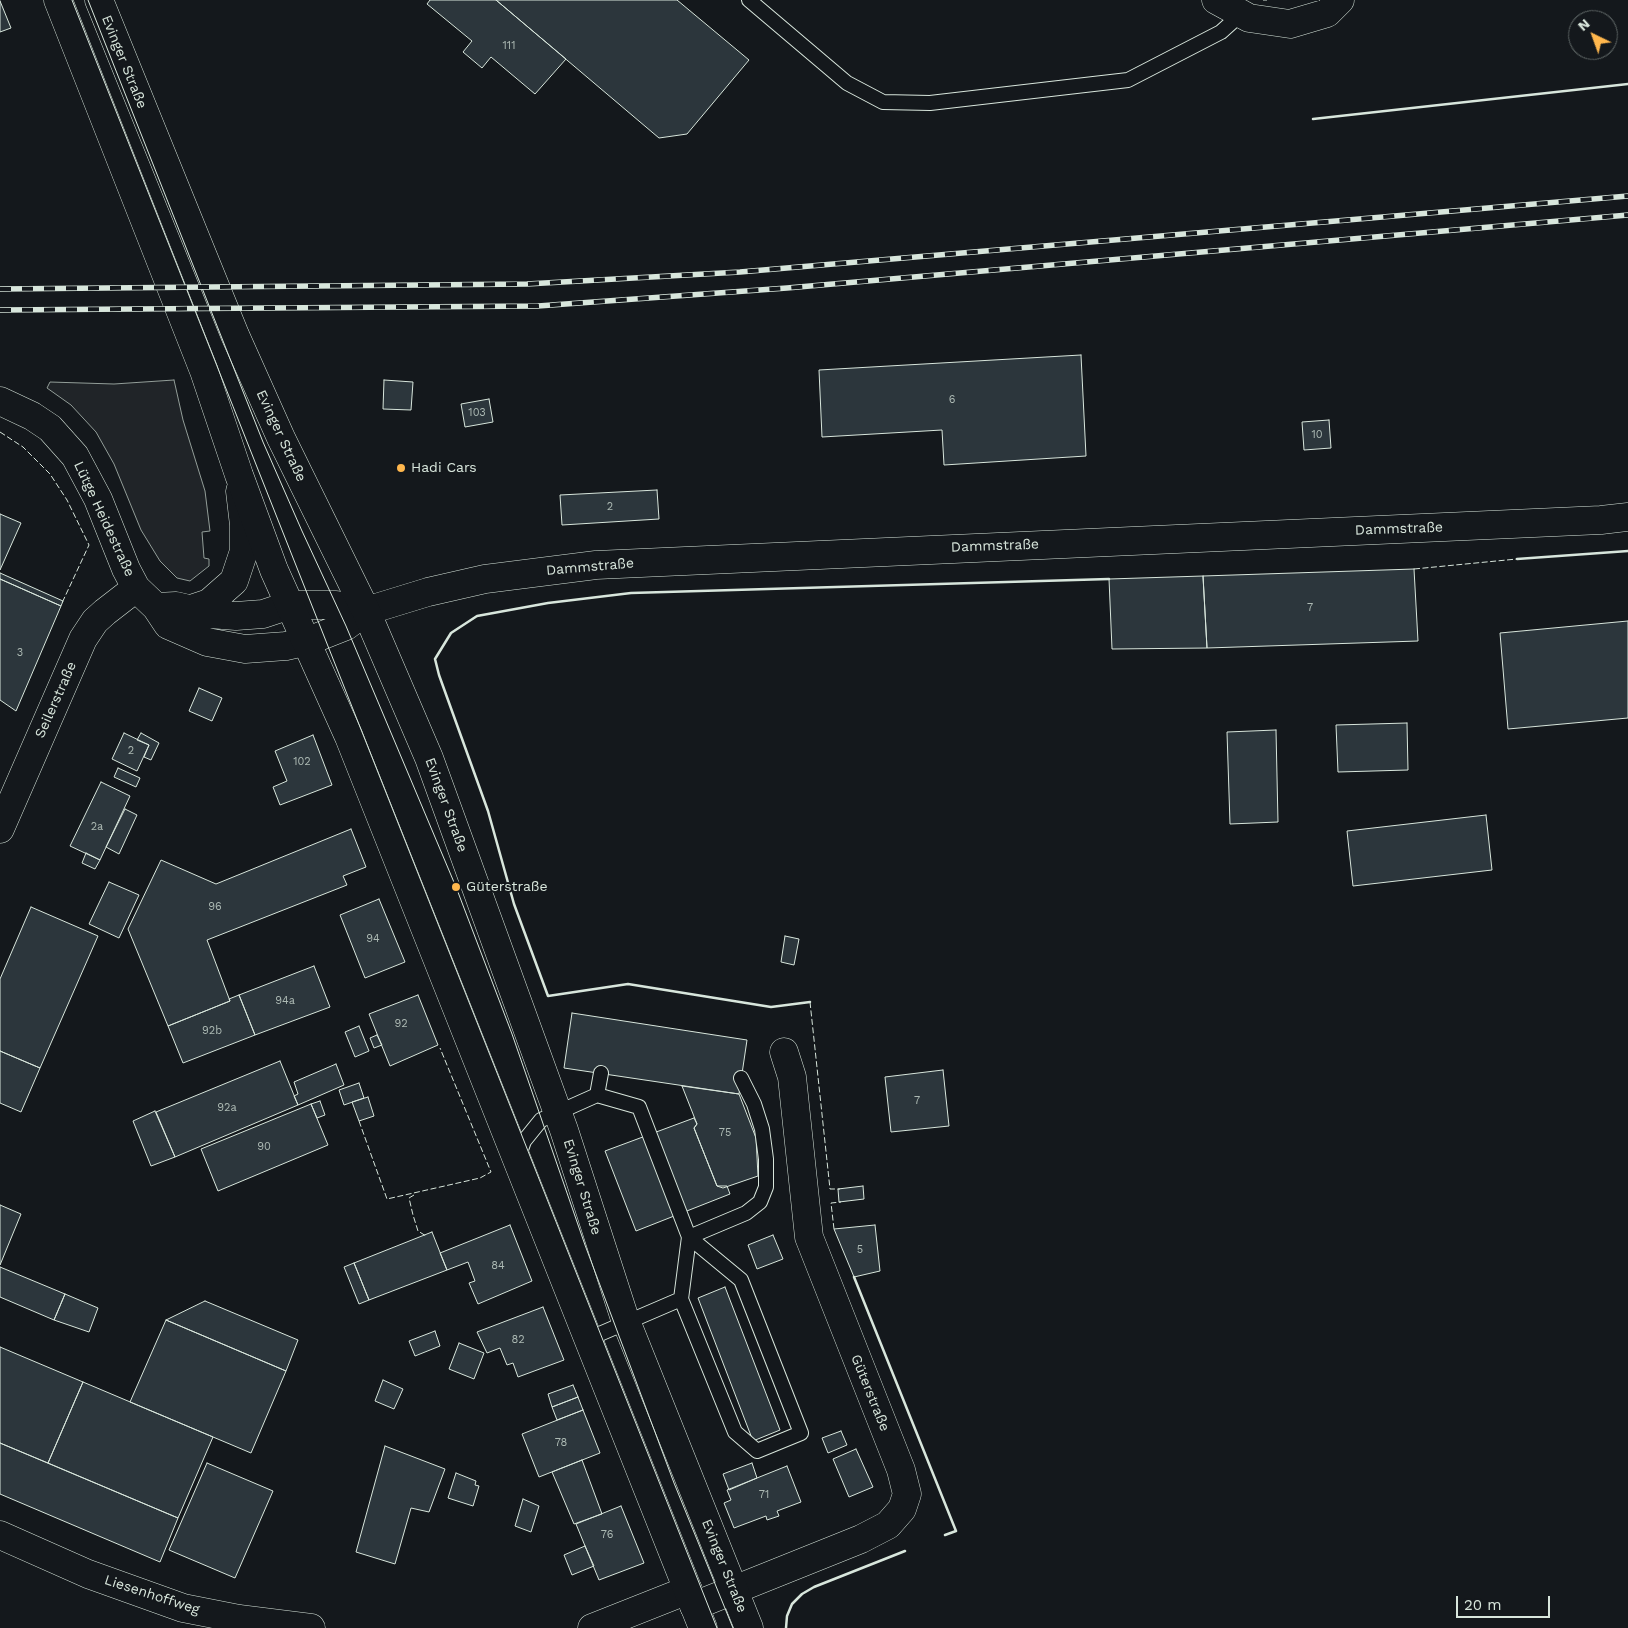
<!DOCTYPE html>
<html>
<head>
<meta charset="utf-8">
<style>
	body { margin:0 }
	#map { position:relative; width:1628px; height:1628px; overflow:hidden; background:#14181c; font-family:"Work Sans",sans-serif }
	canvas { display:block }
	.north { position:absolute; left:1568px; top:10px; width:50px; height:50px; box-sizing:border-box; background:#14181c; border:1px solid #626a69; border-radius:50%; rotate:318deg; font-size:14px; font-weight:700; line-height:20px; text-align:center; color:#d8e6dc }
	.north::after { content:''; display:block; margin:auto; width:18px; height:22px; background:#ffb74d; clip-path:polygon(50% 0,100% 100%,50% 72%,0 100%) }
	.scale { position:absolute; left:1456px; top:1596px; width:94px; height:22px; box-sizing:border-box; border:2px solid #d8e6dc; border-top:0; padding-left:6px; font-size:15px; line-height:18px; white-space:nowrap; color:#d8e6dc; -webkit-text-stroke:4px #14181c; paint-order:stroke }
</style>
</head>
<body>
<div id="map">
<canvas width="1628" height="1628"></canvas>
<div class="north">N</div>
<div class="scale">20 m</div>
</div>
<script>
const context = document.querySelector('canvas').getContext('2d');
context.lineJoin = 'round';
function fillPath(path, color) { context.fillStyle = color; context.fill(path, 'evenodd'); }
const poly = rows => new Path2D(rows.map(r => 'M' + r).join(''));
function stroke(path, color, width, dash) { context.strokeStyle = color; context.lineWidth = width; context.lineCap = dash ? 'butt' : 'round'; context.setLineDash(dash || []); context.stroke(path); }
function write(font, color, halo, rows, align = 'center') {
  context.font = font + ' "Work Sans",sans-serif'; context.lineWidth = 4; context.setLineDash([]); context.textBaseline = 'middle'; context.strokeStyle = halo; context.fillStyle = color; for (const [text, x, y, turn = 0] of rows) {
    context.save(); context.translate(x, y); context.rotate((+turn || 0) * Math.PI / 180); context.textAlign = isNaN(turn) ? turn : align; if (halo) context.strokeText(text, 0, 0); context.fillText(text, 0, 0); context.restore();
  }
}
const green = poly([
	[174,380,183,420,205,491,210,531,202,532,204,558,209,559,209,566,190,581,177,578,160,561,141,530,114,464,96,432,71,405,47,388,50,382,114,384,174,380]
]);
const building = poly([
	[430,0,496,0,566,59,535,94,491,57,482,68,463,52,472,41,427,4,430,0],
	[496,0,677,0,749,60,687,134,659,138,496,0],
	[0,1,11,28,0,32,0,1],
	[1081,355,1086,456,944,465,942,430,822,437,819,370,1081,355],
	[384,380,413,382,411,410,383,409,384,380],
	[489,399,493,422,465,427,461,404,489,399],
	[1329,420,1331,448,1304,450,1302,422,1329,420],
	[657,490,659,519,562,525,560,495,657,490],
	[0,514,21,523,0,570,0,514],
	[1414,569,1418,641,1207,648,1203,576,1414,569],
	[0,573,63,601,61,606,0,579,0,573],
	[1203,576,1207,648,1112,649,1109,579,1203,576],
	[0,579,61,606,16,711,0,700,0,579],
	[1628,621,1628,718,1508,729,1500,633,1628,621],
	[199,688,222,698,212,721,189,711,199,688],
	[1407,723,1408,770,1338,772,1336,725,1407,723],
	[1276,730,1278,822,1230,824,1227,732,1276,730],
	[124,733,149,745,137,771,112,759,124,733],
	[141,733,159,743,151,760,144,757,149,745,137,740,141,733],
	[313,735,332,785,280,805,273,787,287,781,275,751,313,735],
	[118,768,140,778,136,787,114,777,118,768],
	[101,782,130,796,100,860,70,846,101,782],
	[125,809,137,815,119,854,106,847,125,809],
	[1486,815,1492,870,1353,886,1347,831,1486,815],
	[351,829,366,867,343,876,347,885,207,940,230,1001,168,1026,128,929,161,860,216,884,351,829],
	[86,853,100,860,95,869,82,863,86,853],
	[109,882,139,895,119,938,89,924,109,882],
	[379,899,405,962,365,978,340,915,379,899],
	[31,907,98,936,40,1068,0,1051,0,979,31,907],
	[785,936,799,939,794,965,781,962,785,936],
	[314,966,330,1007,255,1035,239,995,314,966],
	[239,995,255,1035,183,1063,168,1026,230,1001,229,999,239,995],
	[418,995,438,1045,390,1066,369,1014,418,995],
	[572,1013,747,1040,739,1094,564,1068,572,1013],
	[359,1026,369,1051,355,1057,345,1032,359,1026],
	[377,1035,382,1045,374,1048,370,1038,377,1035],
	[0,1051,40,1068,21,1112,0,1103,0,1051],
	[280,1061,298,1105,175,1157,156,1112,280,1061],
	[336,1064,344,1085,298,1105,294,1096,298,1094,294,1082,336,1064],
	[943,1070,949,1126,891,1132,885,1077,943,1070],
	[359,1083,364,1098,344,1105,339,1090,359,1083],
	[682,1086,739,1094,756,1138,758,1176,723,1188,717,1186,694,1128,697,1124,682,1086],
	[368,1097,374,1116,359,1121,352,1102,368,1097],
	[320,1101,325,1115,317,1118,311,1104,320,1101],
	[311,1104,328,1145,218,1191,201,1149,311,1104],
	[155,1111,175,1157,151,1166,133,1121,155,1111],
	[694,1118,697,1124,694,1128,717,1186,727,1186,730,1194,636,1231,605,1151,694,1118],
	[863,1186,864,1199,839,1202,838,1189,863,1186],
	[0,1205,21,1214,0,1265,0,1205],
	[510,1225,532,1281,478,1304,469,1283,475,1281,468,1262,447,1270,440,1253,510,1225],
	[875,1225,880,1271,854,1277,834,1229,875,1225],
	[432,1232,447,1270,369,1300,354,1263,432,1232],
	[773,1235,783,1259,757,1269,748,1245,773,1235],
	[354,1263,369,1300,359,1304,344,1267,354,1263],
	[0,1267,65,1294,54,1320,0,1297,0,1267],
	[725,1287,780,1430,753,1441,698,1298,725,1287],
	[65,1294,98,1308,89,1332,54,1320,65,1294],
	[205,1301,298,1340,286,1371,166,1320,205,1301],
	[543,1307,564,1360,518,1377,513,1363,507,1365,500,1348,487,1353,477,1332,543,1307],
	[166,1320,286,1371,251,1453,130,1402,166,1320],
	[435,1331,440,1346,415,1356,409,1341,435,1331],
	[459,1343,484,1353,474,1379,449,1369,459,1343],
	[0,1347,83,1382,48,1463,0,1443,0,1347],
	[383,1380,403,1389,394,1409,375,1401,383,1380],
	[83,1382,213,1437,178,1518,48,1463,83,1382],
	[573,1385,578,1397,552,1407,548,1394,573,1385],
	[578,1397,583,1410,557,1420,552,1407,578,1397],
	[583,1410,600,1453,539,1477,522,1434,583,1410],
	[841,1431,847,1445,828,1453,822,1438,841,1431],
	[0,1443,178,1518,160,1562,0,1494,0,1443],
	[385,1446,445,1469,429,1512,411,1508,395,1564,356,1552,385,1446],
	[856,1449,873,1487,849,1497,833,1459,856,1449],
	[582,1460,602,1514,574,1524,552,1472,582,1460],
	[207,1463,273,1491,235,1578,169,1550,207,1463],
	[752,1463,757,1478,729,1490,723,1474,752,1463],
	[787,1466,801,1502,777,1511,779,1516,767,1520,766,1516,734,1528,724,1503,731,1500,727,1490,787,1466],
	[456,1473,476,1481,475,1485,479,1486,473,1506,448,1498,456,1473],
	[523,1499,539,1506,531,1532,515,1526,523,1499],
	[621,1506,644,1563,599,1580,576,1524,621,1506],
	[585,1546,594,1566,572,1575,564,1555,585,1546]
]);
const service = poly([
	[749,0,847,83,883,102,930,103,1128,80,1221,32,1241,14],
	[597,1095,601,1073],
	[518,1158,524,1141,541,1120,597,1095,639,1107,689,1237,681,1299,735,1432,757,1451,801,1433,741,1280,689,1237,746,1213,760,1202,766,1187,766,1159,762,1129,754,1104,741,1078],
	[588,1339,681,1299]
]);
const minor = poly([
	[1216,0,1249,18,1290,24,1327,13,1340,0],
	[0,401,32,416,50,428,75,456,98,499,126,569,136,588,156,607,168,625,207,642,245,649,286,646,308,641,346,626,366,611,428,592,485,579,596,565,1601,520,1628,517],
	[156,607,176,606,210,614,236,616,263,614,290,605,336,605,366,611],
	[188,610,209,603,234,581,244,551,244,525,240,491],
	[0,829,83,639,95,621,105,612,136,588],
	[0,1535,88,1574,183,1608,239,1619,311,1628],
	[694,1606,861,1539,888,1525,902,1509,907,1494,901,1470,809,1237,792,1077,784,1052],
	[592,1628,688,1590]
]);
const primary = poly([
	[58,0,204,371,239,475,274,570,349,737,703,1628],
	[99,0,235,335,281,438,366,611,429,758,564,1130,624,1316,749,1628]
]);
const tram = poly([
	[72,0,717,1628],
	[88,0,263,442,302,531,346,626,456,887,512,1034,585,1245,674,1483,733,1628]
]);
const rail = poly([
	[0,289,527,284,740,272,1628,196],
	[0,310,538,306,787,288,1628,215]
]);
const fence = poly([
	[1263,0,1267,0],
	[0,432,23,447,50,474,67,500,89,545,62,603],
	[1414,569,1517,559],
	[810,1002,830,1189,840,1189],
	[359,1121,387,1199,480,1178,491,1172,440,1048],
	[414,1195,409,1198,413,1215,418,1231,426,1236],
	[834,1229,831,1203,841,1202]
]);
const wall = poly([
	[1313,119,1628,84],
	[1517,559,1628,551],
	[810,1002,771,1007,628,984,548,996,514,904,488,811,439,675,435,659,451,633,477,616,548,603,631,593,1109,579],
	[854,1277,956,1531,945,1535],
	[786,1628,787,1616,792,1604,802,1594,814,1587,905,1551]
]);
const markers = [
	[401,468,5,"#ffb74d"],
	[456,887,5,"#ffb74d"]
];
const numberNames = [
	["111",509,46],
	["6",952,400],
	["103",477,413],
	["10",1317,435],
	["2",610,507],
	["7",1310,608],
	["3",20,653],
	["2",131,751],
	["102",302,762],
	["2a",97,827],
	["96",215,907],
	["94",373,939],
	["94a",285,1001],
	["92",401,1024],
	["92b",212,1031],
	["7",917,1101],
	["92a",227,1108],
	["75",725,1133],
	["90",264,1147],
	["5",860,1250],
	["84",498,1266],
	["82",518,1340],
	["78",561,1443],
	["71",764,1495],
	["76",607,1535]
];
const streetNames = [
	["Evinger Straße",124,62,68],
	["Evinger Straße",281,436,65],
	["Lütge Heidestraße",104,519,65],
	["Dammstraße",1399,529,-2],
	["Dammstraße",995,546,-2],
	["Dammstraße",590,567,-5],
	["Seilerstraße",56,700,-66],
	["Evinger Straße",446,805,70],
	["Evinger Straße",582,1187,73],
	["Güterstraße",870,1393,68],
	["Evinger Straße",724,1566,68],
	["Liesenhoffweg",152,1595,18]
];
const poiNames = [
	["Hadi Cars",411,468],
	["Güterstraße",466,887]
];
fillPath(green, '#202428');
stroke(green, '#939e99', 1);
fillPath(building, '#2c363c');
stroke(building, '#d8e6dc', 1);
stroke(service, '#d8e6dc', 16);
stroke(minor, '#d8e6dc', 29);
stroke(primary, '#d8e6dc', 29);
stroke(service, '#14181c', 14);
stroke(minor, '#14181c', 28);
stroke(primary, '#14181c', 28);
stroke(tram, '#d8e6dc', 1);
stroke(rail, '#d8e6dc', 5.5);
stroke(rail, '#14181c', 4, [11]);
stroke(fence, '#d8e6dc', 1, [6, 2.5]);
stroke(wall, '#d8e6dc', 2.5);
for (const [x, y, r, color] of markers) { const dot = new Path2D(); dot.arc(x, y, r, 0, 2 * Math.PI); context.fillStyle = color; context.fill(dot); stroke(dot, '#14181c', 2); }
write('11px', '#adbab4', null, numberNames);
write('14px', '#d8e6dc', '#14181c', streetNames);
write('14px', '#d8e6dc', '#14181c', poiNames, 'left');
</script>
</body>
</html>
